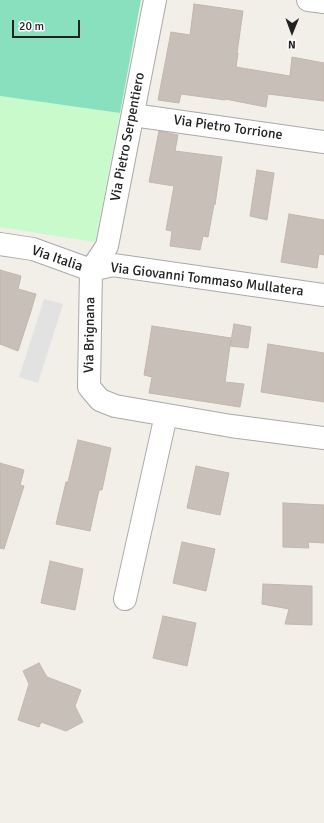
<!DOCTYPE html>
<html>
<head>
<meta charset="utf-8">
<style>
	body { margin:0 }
	#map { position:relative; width:324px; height:823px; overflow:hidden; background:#f2efe9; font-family:Signika,sans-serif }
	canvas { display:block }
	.north { position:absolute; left:272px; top:12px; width:40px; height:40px; -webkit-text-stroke:3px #fff; paint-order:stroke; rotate:181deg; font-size:11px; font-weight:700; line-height:16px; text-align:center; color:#222 }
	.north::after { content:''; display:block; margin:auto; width:14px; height:18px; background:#222; clip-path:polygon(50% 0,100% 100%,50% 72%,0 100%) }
	.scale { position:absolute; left:12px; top:20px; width:68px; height:18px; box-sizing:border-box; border:2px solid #222; border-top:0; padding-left:5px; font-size:12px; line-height:14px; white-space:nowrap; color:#222; -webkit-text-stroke:3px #fff; paint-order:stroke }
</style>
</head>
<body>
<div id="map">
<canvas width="324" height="823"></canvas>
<div class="north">N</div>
<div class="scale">20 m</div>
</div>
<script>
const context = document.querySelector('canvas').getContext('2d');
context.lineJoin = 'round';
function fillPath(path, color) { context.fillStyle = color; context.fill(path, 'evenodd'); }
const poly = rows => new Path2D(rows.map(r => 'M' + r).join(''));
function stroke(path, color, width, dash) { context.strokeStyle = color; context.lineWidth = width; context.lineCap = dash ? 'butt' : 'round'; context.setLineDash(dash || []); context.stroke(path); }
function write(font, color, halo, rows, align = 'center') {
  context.font = font + ' Signika,sans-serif'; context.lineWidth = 3.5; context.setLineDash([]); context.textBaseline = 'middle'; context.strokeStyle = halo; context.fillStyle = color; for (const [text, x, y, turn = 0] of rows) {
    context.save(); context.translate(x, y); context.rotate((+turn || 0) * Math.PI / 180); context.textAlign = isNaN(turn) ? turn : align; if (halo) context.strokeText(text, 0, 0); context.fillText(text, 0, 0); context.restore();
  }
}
const park = poly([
	[0,96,120,113,95,242,0,227]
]);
const pitch = poly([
	[0,0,141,0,120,113,0,96]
]);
const parking = poly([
	[44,299,63,304,38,383,19,377]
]);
const building = poly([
	[194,4,243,11,237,53,238,53,236,67,290,76,292,57,324,63,324,101,268,94,266,107,225,99,225,100,181,94,179,103,158,100,171,32,190,35,194,4],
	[159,131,178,135,175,151,222,157,215,205,214,204,208,237,203,236,200,250,170,246,172,231,166,230,174,186,149,182,159,131],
	[257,170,274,173,267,220,250,216,257,170],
	[289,214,324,220,324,255,319,254,317,268,281,262,289,214],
	[0,270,21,276,18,289,36,294,31,311,18,351,0,344,0,270],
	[234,324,251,327,248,348,230,346,234,324],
	[152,326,231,338,225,382,244,384,240,407,149,393,152,377,144,375,152,326],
	[268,344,324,353,324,402,261,392,268,344],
	[78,440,111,448,102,490,99,490,90,531,56,524,66,482,68,482,78,440],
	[0,463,24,470,20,485,24,486,4,549,0,548,0,463],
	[196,466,229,473,220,515,187,508,196,466],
	[283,503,324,505,324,543,308,542,309,548,283,547,283,503],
	[182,542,215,549,206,591,173,583,182,542],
	[50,561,83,569,75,610,41,603,50,561],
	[263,584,312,586,312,625,285,624,289,609,262,604,263,584],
	[163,616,196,623,187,666,153,658,163,616],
	[39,663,47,677,81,690,75,706,83,722,66,731,41,722,39,727,18,720,29,684,23,671,39,663]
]);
const street = poly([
	[308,0,324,2],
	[133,115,324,142],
	[0,244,33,249,91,270],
	[91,270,89,387,100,400,115,406,231,426,324,438],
	[91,270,107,246,155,0],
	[91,270,113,265,324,295],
	[125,599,166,415]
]);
const streetNames = [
	["Via Pietro Torrione",228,128,8],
	["Via Pietro Serpentiero",128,137,-79],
	["Via Italia",57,259,19],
	["Via Giovanni Tommaso Mullatera",207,280,7],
	["Via Brignana",90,335,-89]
];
fillPath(park, '#c8facc');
fillPath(pitch, '#88e0be');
fillPath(parking, '#e2e2e2');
fillPath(building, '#c7bfb8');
stroke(building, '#c4b6ab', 1);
stroke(street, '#a9a9a9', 24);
stroke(street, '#fff', 22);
write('14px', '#222', '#fff', streetNames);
</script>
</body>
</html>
